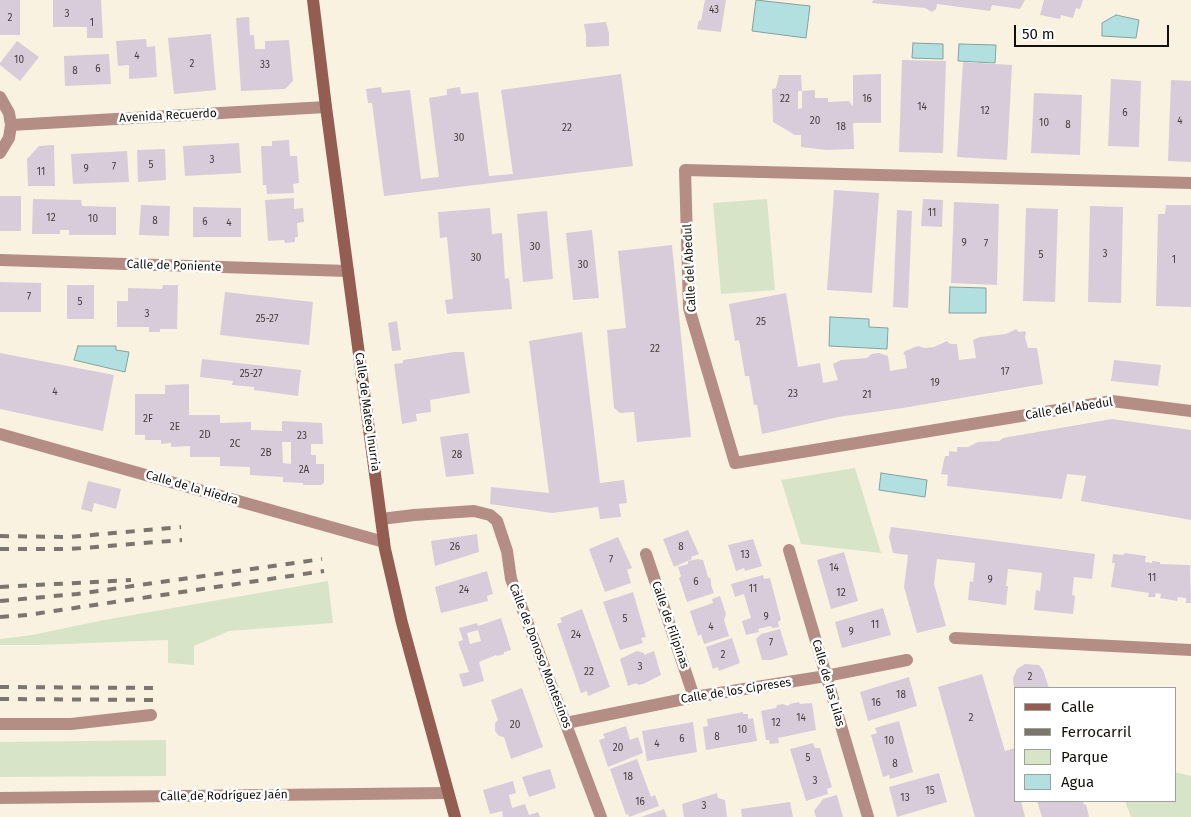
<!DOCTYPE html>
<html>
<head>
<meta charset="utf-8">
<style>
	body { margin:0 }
	#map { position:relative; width:1191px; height:817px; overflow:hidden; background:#faf2e1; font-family:"Fira Sans",sans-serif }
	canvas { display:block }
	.legend { position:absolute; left:1014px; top:687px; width:162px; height:115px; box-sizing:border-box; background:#fff; border:1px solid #a09f9d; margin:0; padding:6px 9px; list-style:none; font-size:15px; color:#12100a }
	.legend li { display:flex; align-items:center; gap:10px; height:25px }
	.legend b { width:25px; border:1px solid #a09f9d }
	.scale { position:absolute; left:1014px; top:25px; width:155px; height:22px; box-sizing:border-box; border:2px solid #12100a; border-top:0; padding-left:6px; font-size:15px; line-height:18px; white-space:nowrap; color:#12100a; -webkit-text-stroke:4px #fff; paint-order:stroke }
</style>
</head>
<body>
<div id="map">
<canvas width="1191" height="817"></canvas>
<ul class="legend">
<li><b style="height:6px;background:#935d52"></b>Calle</li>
<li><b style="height:6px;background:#7b766b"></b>Ferrocarril</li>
<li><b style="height:14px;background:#d7e4c7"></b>Parque</li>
<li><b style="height:14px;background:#b2e0e1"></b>Agua</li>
</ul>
<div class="scale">50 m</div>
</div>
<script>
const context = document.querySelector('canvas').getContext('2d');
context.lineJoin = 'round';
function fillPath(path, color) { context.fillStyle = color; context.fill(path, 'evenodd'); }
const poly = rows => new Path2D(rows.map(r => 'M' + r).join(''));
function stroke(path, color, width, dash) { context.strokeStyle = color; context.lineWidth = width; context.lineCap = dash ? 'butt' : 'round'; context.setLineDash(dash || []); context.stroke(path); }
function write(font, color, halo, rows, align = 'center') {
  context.font = font + ' "Fira Sans",sans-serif'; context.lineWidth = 5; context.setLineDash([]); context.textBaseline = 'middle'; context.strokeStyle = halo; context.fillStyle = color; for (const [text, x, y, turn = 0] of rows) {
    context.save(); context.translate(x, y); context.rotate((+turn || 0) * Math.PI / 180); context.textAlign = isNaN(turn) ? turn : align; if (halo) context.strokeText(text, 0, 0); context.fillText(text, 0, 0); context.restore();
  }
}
const green = poly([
	[767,199,775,290,721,294,713,203],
	[855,468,881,553,801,544,781,480],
	[328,581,333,623,229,631,194,646,194,665,168,663,168,640,37,645,0,645,0,639,32,635,104,620],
	[166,740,166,776,0,777,0,742],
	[1175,772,1191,776,1191,817,1131,817,1125,801,1175,801]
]);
const water = poly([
	[756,0,810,6,806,38,752,31,756,0],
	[1116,15,1139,20,1136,38,1102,36,1102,23,1116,15],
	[913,43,943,44,943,59,912,58,913,43],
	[959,44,996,45,995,63,958,61,959,44],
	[950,287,986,288,986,313,949,313,950,287],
	[830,317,869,319,869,327,888,328,887,349,829,346,830,317],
	[78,346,116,346,116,350,129,352,125,372,74,360,78,346],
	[881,473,927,480,925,497,879,490,881,473]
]);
const building = poly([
	[0,0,20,0,20,35,0,35],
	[53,0,101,0,103,38,87,38,87,27,53,27],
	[705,0,726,0,721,32,697,29,699,20,701,21],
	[873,0,1025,0,1020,9,992,5,990,11,937,4,936,9,932,12,925,8,872,3],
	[1044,0,1083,0,1080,9,1076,8,1073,18,1061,15,1060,19,1040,15],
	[249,17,250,35,254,35,255,49,265,49,265,41,289,40,293,81,285,89,241,91,236,18],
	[606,22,609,33,609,46,586,47,586,35,584,24],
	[211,34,216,90,174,94,168,38],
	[146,39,147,47,155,46,157,77,129,79,129,65,118,66,116,41],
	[17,41,39,57,20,81,0,65,0,63],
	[109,54,111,84,65,86,64,56],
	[902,60,946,61,943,153,899,152],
	[963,62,1012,65,1007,160,957,157],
	[621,74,633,166,384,196,372,103,368,103,366,89,381,87,382,93,410,90,421,179,439,177,429,98,447,95,447,89,460,87,461,94,478,92,489,176,513,174,501,90],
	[881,74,881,123,853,123,854,149,827,150,801,147,801,135,795,135,773,122,772,89,776,88,779,75,801,75,802,91,798,91,798,109,802,108,802,91,815,90,815,98,828,98,828,102,849,101,853,107,853,114,853,75],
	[1111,79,1141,81,1139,147,1108,146],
	[1171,80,1191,81,1191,162,1168,161],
	[1034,93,1082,95,1080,155,1031,153],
	[289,140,290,156,297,156,299,183,293,184,294,193,267,194,266,185,263,185,261,146,272,146,272,141],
	[239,143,241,173,185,176,183,146],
	[54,145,55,186,28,186,27,159,39,146],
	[165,149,166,180,138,182,137,150],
	[127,151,129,182,73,184,71,154],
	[834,190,879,193,872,293,827,290],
	[0,196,21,196,21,231,0,231],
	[294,198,294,209,303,208,304,222,297,223,298,237,295,237,295,242,285,243,284,240,268,241,265,200],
	[33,199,81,200,82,206,116,207,116,235,69,235,69,230,60,230,60,234,32,234],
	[923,199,943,200,942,227,921,226],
	[954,202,999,204,997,285,951,283],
	[141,205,170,206,169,236,139,235],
	[1166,205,1191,205,1191,307,1156,306,1158,214,1165,214],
	[1090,206,1123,207,1121,303,1088,302],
	[193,207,241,208,241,237,193,237],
	[490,208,492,234,502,233,505,279,509,278,512,309,447,314,445,300,453,299,447,237,440,238,438,212],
	[1026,208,1058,209,1055,302,1023,301],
	[897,210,912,211,908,308,893,307],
	[547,211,553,279,523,282,517,214],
	[592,230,599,298,573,300,566,233],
	[672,245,691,437,637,442,634,412,620,413,614,408,607,330,626,328,618,251],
	[0,282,41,283,41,312,0,312],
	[67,285,94,285,94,319,67,319],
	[163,285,178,285,177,329,160,329,160,332,149,332,149,327,117,327,117,301,128,301,128,288,162,289],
	[225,292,313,302,309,345,220,335],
	[786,293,798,367,820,363,823,383,838,380,833,364,841,360,867,358,872,354,879,353,888,356,890,371,907,368,905,355,903,354,905,351,918,346,925,348,934,347,947,341,950,344,957,344,959,360,976,358,973,340,980,337,1006,334,1016,329,1019,332,1025,331,1026,333,1025,337,1028,348,1037,348,1043,384,903,408,838,417,762,434,757,405,754,405,749,376,745,376,739,340,735,341,729,304],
	[397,321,401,350,392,351,388,323],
	[582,332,600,483,624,480,627,503,619,504,621,517,600,519,598,507,552,513,490,504,491,487,549,493,529,341],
	[454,352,464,352,470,393,430,400,431,412,416,414,417,421,402,424,394,364,403,363,403,360],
	[0,353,114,375,103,431,0,409],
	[202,359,301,370,298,396,254,390,254,387,232,385,233,381,200,377],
	[1114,360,1161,365,1158,386,1111,381],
	[189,384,189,415,220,415,220,423,251,422,251,430,282,431,282,421,322,423,323,444,311,444,311,455,316,455,316,464,324,464,324,483,321,485,303,485,303,483,283,482,283,477,250,475,250,467,220,466,220,457,190,457,190,446,171,447,171,443,161,444,161,440,145,440,145,435,135,435,135,394,165,394,165,385],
	[282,442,291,442,291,464,283,463],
	[1112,419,1191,430,1191,520,1081,501,1086,476,1067,474,1062,499,947,486,948,475,941,474,945,456,949,456,949,451,957,452,957,447,968,447,978,442,999,441,1003,438],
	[468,433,474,474,446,477,440,437],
	[88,481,121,489,116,509,94,503,92,512,81,509],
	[891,527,1095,554,1092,579,1074,577,1072,595,1075,596,1073,614,1034,610,1036,590,1040,591,1042,573,1008,569,1006,586,1008,586,1006,605,968,600,970,581,973,582,975,563,937,559,934,584,946,626,917,633,904,587,908,555,893,553,889,537],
	[688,530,699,554,691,557,692,559,674,567,663,539],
	[477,534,479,552,435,566,431,541],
	[618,537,632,568,627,570,631,583,605,592,589,549],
	[753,539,762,566,745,571,744,568,736,571,728,545],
	[844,552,858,601,831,609,817,560],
	[1125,553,1146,556,1145,562,1152,563,1152,561,1160,562,1160,564,1190,565,1191,603,1186,603,1186,598,1178,597,1177,601,1160,598,1161,594,1156,593,1155,597,1148,597,1149,593,1111,587,1115,563,1112,563,1113,554,1123,555],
	[698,559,703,560,708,577,711,579,711,585,714,593,687,602,679,578,681,576,678,567,688,564,688,561],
	[487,571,493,594,487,596,488,601,441,613,435,587],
	[763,575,764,579,770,578,781,620,778,622,779,627,773,628,770,626,758,629,759,632,746,635,742,621,751,618,744,594,735,597,731,584],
	[633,592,646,637,641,638,643,643,620,650,603,602],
	[720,596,726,614,724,620,729,636,704,644,701,634,698,636,690,611,713,603,712,599],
	[883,608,891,635,842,648,835,622],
	[582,609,610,687,588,696,587,691,581,693,557,624,562,622,560,618],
	[501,618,511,650,504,652,504,654,497,656,496,655,479,662,484,681,463,687,459,674,469,672,458,642,463,640,459,628,477,623,478,626],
	[478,630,481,641,470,644,467,633],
	[780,629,788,655,771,660,762,660,756,639,761,634],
	[732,638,740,663,719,671,718,667,713,669,706,647],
	[637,651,644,653,644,655,654,651,661,675,643,684,639,685,636,683,628,686,620,659],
	[1025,664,1039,665,1043,670,1049,688,1014,688,1013,678,1017,669],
	[982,674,1005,751,1015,748,1015,801,1021,801,1025,817,975,817,938,687],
	[909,677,917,706,868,721,860,692],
	[522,688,543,747,511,759,504,737,499,736,495,731,495,723,498,720,491,700],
	[799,702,800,704,812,703,816,730,778,738,779,743,770,744,769,740,766,740,761,711,776,708,777,705,783,704,788,706,790,704],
	[743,712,743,714,748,714,748,719,753,718,757,741,706,750,703,727,708,726,707,719],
	[899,721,913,772,890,779,889,775,883,777,871,735,877,733,875,728],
	[693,722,697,752,647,761,642,731],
	[626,726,630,740,638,737,643,753,608,767,599,740,605,738,603,734],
	[813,743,815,748,820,748,832,787,827,789,828,794,806,801,790,749],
	[637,759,651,797,655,795,659,806,629,817,628,814,626,815,610,769],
	[550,769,556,788,529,797,522,777],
	[939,773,947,802,897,817,889,787],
	[513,781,516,793,509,795,512,808,525,804,529,815,538,812,540,817,503,817,502,811,490,814,483,790],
	[717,793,718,798,725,800,727,817,684,817,682,804],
	[837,795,843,817,816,817,814,811,823,799],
	[1037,801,1083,801,1084,805,1086,804,1089,817,1042,817],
	[790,802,793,817,742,817,741,809],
	[664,809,667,817,641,817]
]);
const service = poly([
	[955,638,1191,650],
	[0,724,71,724,151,715]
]);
const minor = poly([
	[0,97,9,113,11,125,9,138,0,153],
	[11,125,326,107],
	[1191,183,685,170,689,308,735,463,1112,401,1191,411],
	[0,260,348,271],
	[0,434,384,542],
	[381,519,414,515,474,511,490,515,497,521,507,551,511,579,601,817],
	[789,550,868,817],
	[646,554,694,697],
	[566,723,694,697,826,676,907,660],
	[0,798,448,793]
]);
const secondary = poly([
	[313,0,326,107,385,549,402,623,455,817]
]);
const rail = poly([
	[0,536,69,537,181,527],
	[0,549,70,549,182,540],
	[0,587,131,580],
	[0,601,77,594,322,559],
	[0,617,27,615,324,571],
	[0,687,161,688],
	[0,699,159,700]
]);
const numberNames = [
	["43",714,10],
	["3",67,14],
	["2",10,18],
	["1",92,23],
	["4",137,56],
	["10",19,60],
	["2",192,64],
	["33",265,65],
	["6",98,69],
	["8",75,71],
	["22",785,99],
	["16",867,99],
	["14",922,107],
	["12",985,111],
	["6",1125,113],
	["20",815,121],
	["4",1180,121],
	["10",1044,123],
	["8",1068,125],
	["18",841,127],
	["22",567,128],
	["30",459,138],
	["3",212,160],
	["5",151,165],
	["7",114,167],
	["9",86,169],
	["11",41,172],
	["11",932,213],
	["12",51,218],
	["10",93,219],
	["8",155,221],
	["6",205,222],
	["4",229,223],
	["9",964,243],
	["7",986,244],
	["30",535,247],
	["3",1105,254],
	["5",1041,255],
	["30",476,258],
	["1",1174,260],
	["30",583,265],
	["7",29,297],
	["5",80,302],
	["3",147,314],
	["25-27",267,319],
	["25",761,322],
	["22",655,349],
	["17",1005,372],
	["25-27",251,374],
	["19",935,383],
	["4",55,392],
	["23",793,394],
	["21",867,395],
	["2F",148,419],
	["2E",175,427],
	["2D",205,435],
	["23",302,436],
	["2C",235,444],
	["2B",266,453],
	["28",457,455],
	["2A",304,470],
	["26",455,547],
	["8",681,547],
	["13",745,555],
	["7",611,560],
	["14",834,568],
	["11",1152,578],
	["9",990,580],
	["6",696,582],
	["11",753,589],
	["24",464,590],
	["12",841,593],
	["9",766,617],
	["5",625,619],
	["11",875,625],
	["4",711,627],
	["9",851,632],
	["24",576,635],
	["7",771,643],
	["2",723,655],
	["3",640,667],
	["22",589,672],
	["2",1030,677],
	["18",901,695],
	["16",876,703],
	["14",801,718],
	["2",971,718],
	["12",776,723],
	["20",515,725],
	["10",742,730],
	["8",717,737],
	["6",682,739],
	["10",889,741],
	["4",657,744],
	["20",618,748],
	["5",808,758],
	["8",895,764],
	["18",628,777],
	["3",815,781],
	["15",930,791],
	["13",905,798],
	["16",640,802],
	["3",704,806]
];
const streetNames = [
	["Avenida Recuerdo",168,116,-3],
	["Calle de Poniente",174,266,2],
	["Calle del Abedul",690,268,-93],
	["Calle del Abedul",1069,409,-9],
	["Calle de Mateo Inurria",367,412,82],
	["Calle de la Hiedra",192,488,16],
	["Calle de Filipinas",670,625,71],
	["Calle de Donoso Montesinos",540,656,69],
	["Calle de las Lilas",828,683,74],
	["Calle de los Cipreses",736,691,-9],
	["Calle de Rodríguez Jaén",224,796,-1]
];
fillPath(green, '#d7e4c7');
fillPath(water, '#b2e0e1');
stroke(water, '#82a2a0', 1);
fillPath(building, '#d8ccda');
stroke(service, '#b48e85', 12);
stroke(minor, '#b48e85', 12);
stroke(secondary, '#935d52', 12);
stroke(rail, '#7b766b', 4, [9, 9]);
write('10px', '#443f3e', null, numberNames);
write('12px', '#12100a', '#fff', streetNames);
</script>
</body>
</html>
